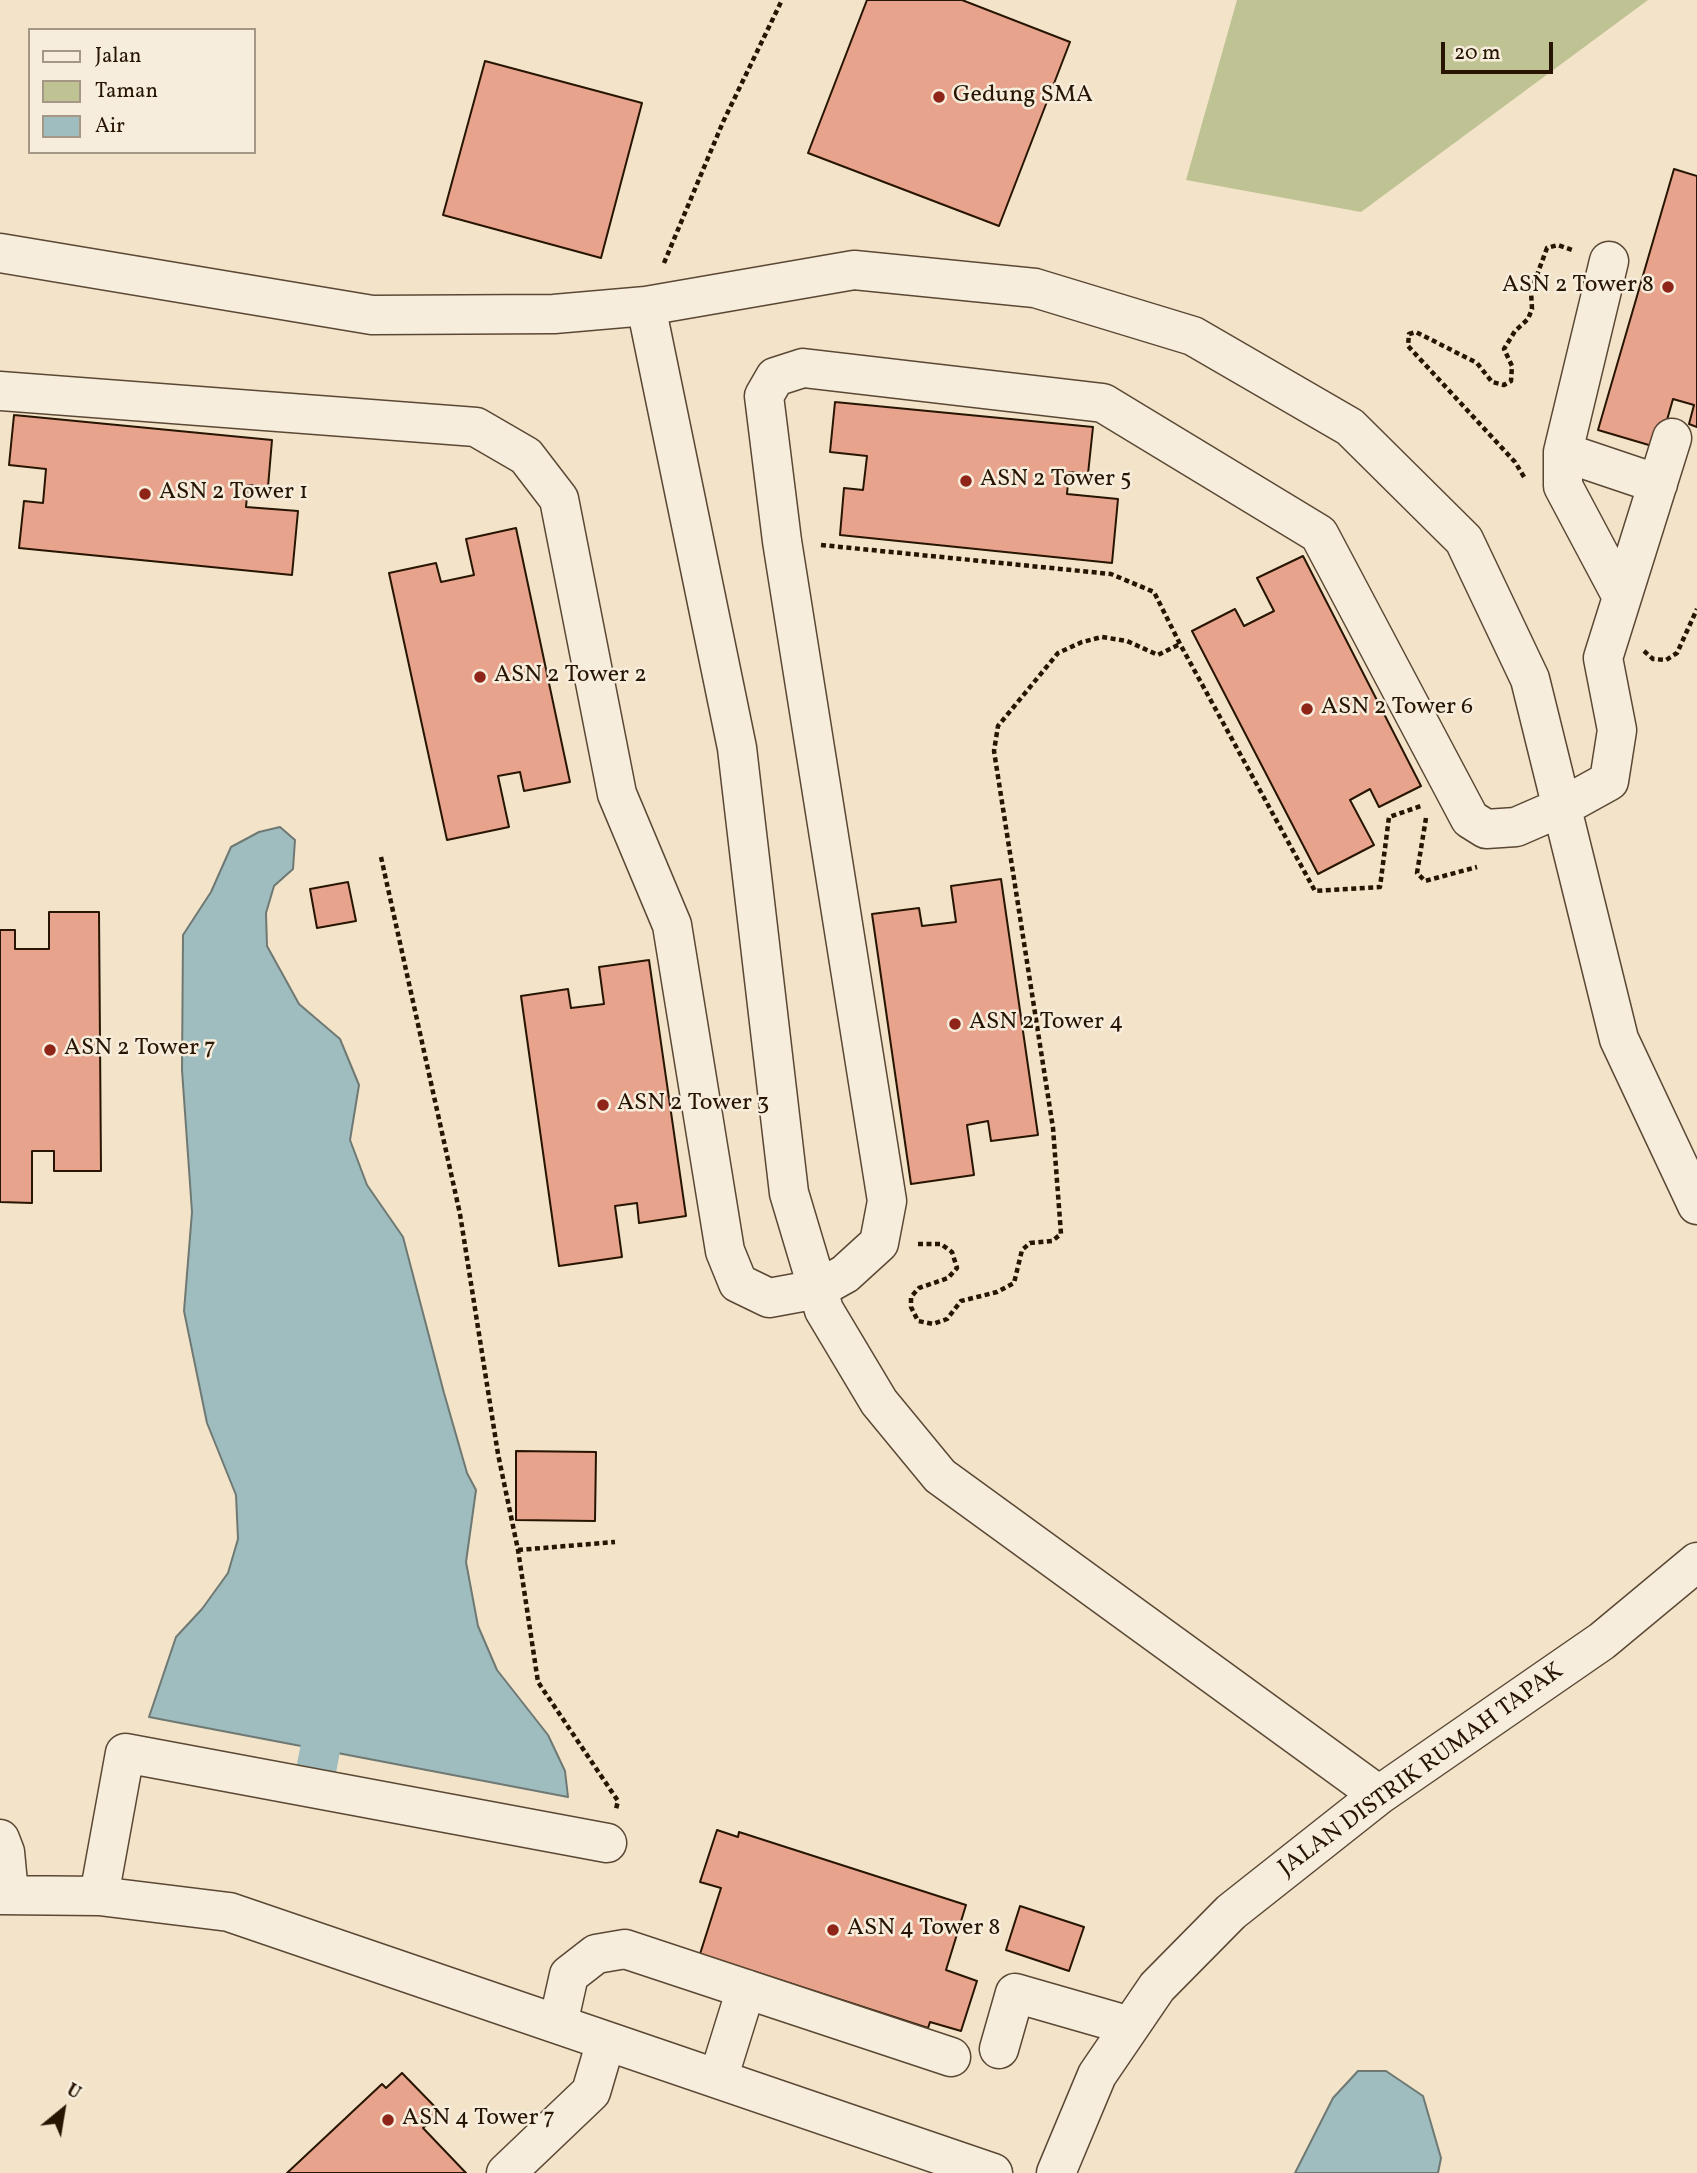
<!DOCTYPE html>
<html>
<head>
<meta charset="utf-8">
<style>
	body { margin:0 }
	#map { position:relative; width:1697px; height:2173px; overflow:hidden; background:#f3e3c9; font-family:Vollkorn,serif }
	canvas { display:block }
	.legend { position:absolute; left:28px; top:28px; width:228px; height:126px; box-sizing:border-box; background:#f7eddc; border:2px solid #a49785; margin:0; padding:9px 12px; list-style:none; font-size:21px; color:#271502 }
	.legend li { display:flex; align-items:center; gap:14px; height:35px }
	.legend b { width:35px; border:2px solid #a49785 }
	.north { position:absolute; left:28px; top:2075px; width:70px; height:70px; -webkit-text-stroke:5px #f7eddc; paint-order:stroke; rotate:30deg; font-size:19px; font-weight:700; line-height:28px; text-align:center; color:#271502 }
	.north::after { content:''; display:block; margin:auto; width:24px; height:32px; background:#271502; clip-path:polygon(50% 0,100% 100%,50% 72%,0 100%) }
	.scale { position:absolute; left:1441px; top:42px; width:112px; height:32px; box-sizing:border-box; border:4px solid #271502; border-top:0; padding-left:9px; font-size:21px; line-height:24px; white-space:nowrap; color:#271502; -webkit-text-stroke:5px #f7eddc; paint-order:stroke }
</style>
</head>
<body>
<div id="map">
<canvas width="1697" height="2173"></canvas>
<ul class="legend">
<li><b style="height:9px;background:#f7eddc"></b>Jalan</li>
<li><b style="height:19px;background:#bfc393"></b>Taman</li>
<li><b style="height:19px;background:#9fbcbf"></b>Air</li>
</ul>
<div class="north">U</div>
<div class="scale">20 m</div>
</div>
<script>
const context = document.querySelector('canvas').getContext('2d');
context.lineJoin = 'round';
function fillPath(path, color) { context.fillStyle = color; context.fill(path, 'evenodd'); }
const poly = rows => new Path2D(rows.map(r => 'M' + r).join(''));
function stroke(path, color, width, dash) { context.strokeStyle = color; context.lineWidth = width; context.lineCap = dash ? 'butt' : 'round'; context.setLineDash(dash || []); context.stroke(path); }
function write(font, color, halo, rows, align = 'center') {
  context.font = font + ' Vollkorn,serif'; context.lineWidth = 5; context.setLineDash([]); context.textBaseline = 'middle'; context.strokeStyle = halo; context.fillStyle = color; for (const [text, x, y, turn = 0] of rows) {
    context.save(); context.translate(x, y); context.rotate((+turn || 0) * Math.PI / 180); context.textAlign = isNaN(turn) ? turn : align; if (halo) context.strokeText(text, 0, 0); context.fillText(text, 0, 0); context.restore();
  }
}
const green = poly([
	[1237,0,1648,0,1361,212,1186,180]
]);
const water = poly([
	[280,827,295,840,293,869,274,886,266,913,267,946,299,1004,340,1039,359,1085,350,1140,367,1185,403,1237,444,1393,467,1473,476,1490,466,1562,478,1626,497,1670,548,1735,565,1771,568,1797,149,1717,176,1637,202,1609,228,1573,238,1539,236,1495,207,1423,184,1311,192,1212,182,1070,183,935,211,892,231,847,259,832,280,827],
	[1358,2071,1386,2071,1423,2096,1441,2158,1438,2173,1295,2173,1333,2098,1358,2071]
]);
const canal = poly([
	[315,1776,320,1750]
]);
const building = poly([
	[867,0,962,0,1070,42,999,226,808,153,867,0],
	[485,61,642,103,601,258,443,215,485,61],
	[1674,169,1697,176,1697,427,1689,424,1694,405,1673,399,1659,448,1598,430,1674,169],
	[835,402,1093,427,1088,474,1069,472,1067,494,1118,499,1112,563,840,535,844,488,863,490,867,456,830,452,835,402],
	[14,415,272,440,268,487,248,485,246,507,298,511,292,575,19,548,24,501,43,503,46,469,9,465,14,415],
	[516,528,570,782,524,791,520,772,498,776,509,827,447,840,389,573,436,563,441,582,474,575,466,539,516,528],
	[1303,556,1421,786,1379,807,1370,789,1350,800,1374,845,1318,874,1192,631,1235,609,1244,626,1274,611,1257,578,1303,556],
	[1001,879,1038,1135,991,1141,988,1121,967,1125,974,1175,911,1184,872,914,919,908,922,926,956,922,951,886,1001,879],
	[348,882,356,921,317,928,310,889,348,882],
	[49,912,99,912,101,1171,54,1171,54,1151,32,1151,32,1203,0,1202,0,930,15,930,15,949,49,949,49,912],
	[649,960,686,1216,639,1223,637,1203,615,1206,622,1257,559,1266,521,996,568,989,571,1008,604,1004,599,967,649,960],
	[516,1451,596,1452,595,1521,516,1520,516,1451],
	[717,1830,738,1837,739,1832,966,1905,946,1970,977,1981,961,2031,930,2022,928,2028,700,1954,721,1888,700,1882,717,1830],
	[1020,1906,1084,1927,1069,1971,1006,1950,1020,1906],
	[402,2073,440,2112,423,2128,466,2173,287,2173,382,2084,386,2088,402,2073]
]);
const path = poly([
	[664,263,723,122,782,0],
	[1524,477,1515,462,1408,346,1409,334,1416,332,1477,363,1492,382,1504,385,1511,381,1512,366,1504,349,1515,331,1528,319,1532,309,1531,291,1547,248,1558,245,1572,250],
	[821,545,1111,574,1154,592,1180,644,1315,891,1380,887,1389,817,1421,806],
	[1644,651,1653,659,1666,660,1677,653,1697,609],
	[1426,818,1417,873,1425,881,1477,867],
	[381,857,460,1214,498,1454,518,1550,538,1682,618,1801,616,1809],
	[918,1244,941,1244,952,1252,957,1268,948,1278,919,1288,911,1297,911,1307,918,1321,933,1324,947,1319,961,1301,997,1292,1014,1283,1022,1250,1030,1243,1052,1241,1061,1234,1053,1128,994,751,998,726,1058,653,1082,642,1102,637,1127,641,1158,655,1180,644],
	[518,1550,615,1542]
]);
const minor = poly([
	[0,253,372,315,554,314,646,306,854,270,1035,288,1193,336,1350,427,1464,540,1530,679,1619,1039,1697,1205],
	[1609,261,1563,452,1563,486,1622,597],
	[646,306,737,748,789,1193,824,1310,879,1402,940,1476,1379,1795],
	[0,391,476,427,526,456,559,499,617,794,672,925,725,1251,738,1283,769,1298,818,1289,845,1274,879,1243,887,1201,782,541,764,396,775,377,803,368,1103,403,1319,534,1470,819,1486,829,1516,827,1562,807,1609,781,1617,730,1603,658,1672,438],
	[1563,452,1658,484],
	[0,1839,5,1852,9,1894],
	[0,1895,99,1896,229,1912,993,2173],
	[99,1896,125,1753,607,1843],
	[558,2024,569,1975,596,1954,625,1949,951,2057],
	[999,2049,1015,1993,1130,2026],
	[718,2079,746,1989],
	[506,2173,591,2092,606,2041],
	[1056,2173,1097,2075,1157,1987,1231,1912,1379,1795,1602,1641,1697,1562]
]);
const markers = [
	[939,97,7,"#8f2418"],
	[1668,287,7,"#8f2418"],
	[966,481,7,"#8f2418"],
	[145,494,7,"#8f2418"],
	[480,677,7,"#8f2418"],
	[1307,709,7,"#8f2418"],
	[955,1024,7,"#8f2418"],
	[50,1050,7,"#8f2418"],
	[603,1105,7,"#8f2418"],
	[833,1930,7,"#8f2418"],
	[388,2120,7,"#8f2418"]
];
const poiNames = [
	["Gedung SMA",953,97],
	["ASN 2 Tower 8",1654,287,"right"],
	["ASN 2 Tower 5",980,481],
	["ASN 2 Tower 1",159,494],
	["ASN 2 Tower 2",494,677],
	["ASN 2 Tower 6",1321,709],
	["ASN 2 Tower 4",969,1024],
	["ASN 2 Tower 7",64,1050],
	["ASN 2 Tower 3",617,1105],
	["ASN 4 Tower 8",847,1930],
	["ASN 4 Tower 7",402,2120]
];
const streetNames = [
	["JALAN DISTRIK RUMAH TAPAK",1422,1771,-36]
];
fillPath(green, '#bfc393');
fillPath(water, '#9fbcbf');
stroke(water, '#6f7973', 2);
stroke(canal, '#9fbcbf', 40);
fillPath(building, '#e7a38b');
stroke(building, '#271502', 2);
stroke(minor, '#5a4834', 41);
stroke(path, '#271502', 4.5, [5, 3.5]);
stroke(minor, '#f7eddc', 38);
for (const [x, y, r, color] of markers) { const dot = new Path2D(); dot.arc(x, y, r, 0, 2 * Math.PI); context.fillStyle = color; context.fill(dot); stroke(dot, '#f7eddc', 2.5); }
write('24px', '#271502', '#f7eddc', poiNames, 'left');
write('24px', '#271502', '#f7eddc', streetNames);
</script>
</body>
</html>
